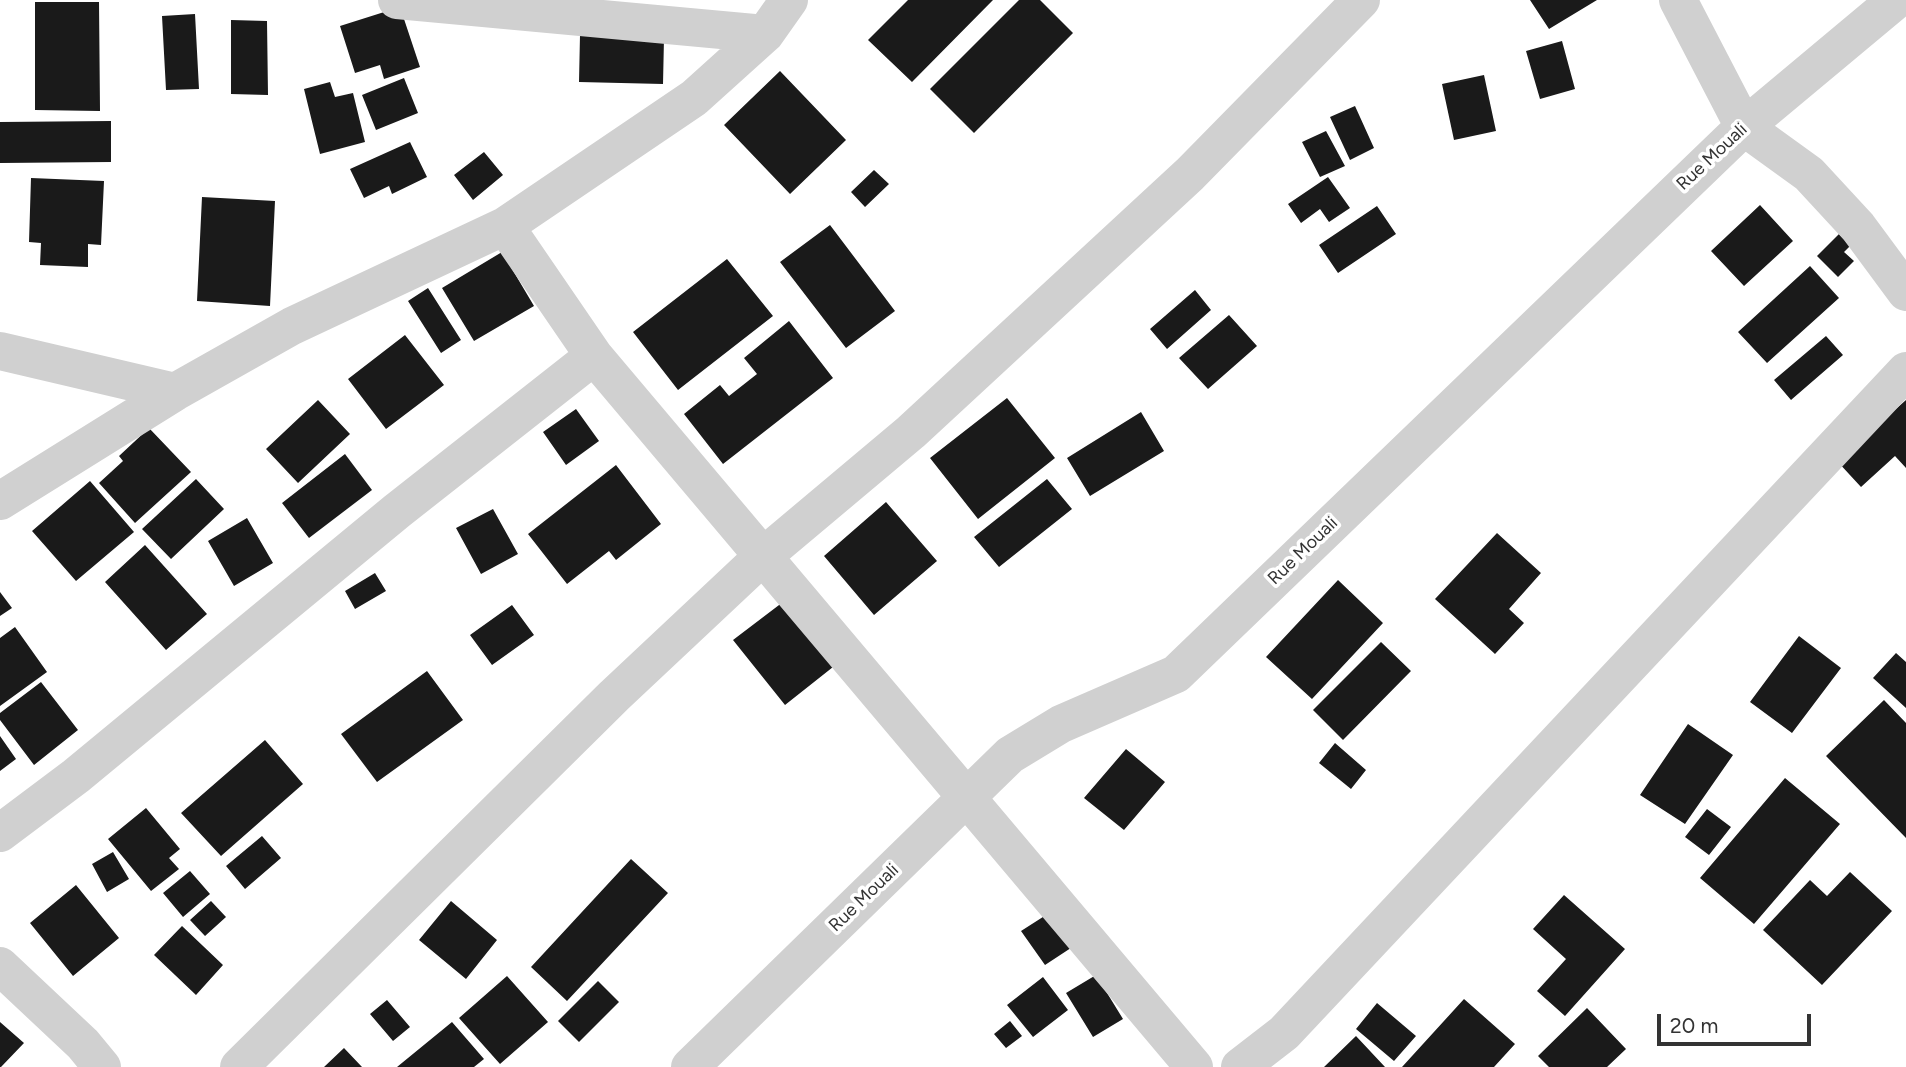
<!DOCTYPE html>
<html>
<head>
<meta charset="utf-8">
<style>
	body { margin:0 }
	#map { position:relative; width:1906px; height:1067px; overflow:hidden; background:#fff; font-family:Figtree,sans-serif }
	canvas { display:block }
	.scale { position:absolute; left:1657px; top:1014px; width:154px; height:32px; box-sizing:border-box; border:4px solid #333; border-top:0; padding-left:9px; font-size:21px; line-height:24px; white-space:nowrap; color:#333; -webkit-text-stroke:5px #fff; paint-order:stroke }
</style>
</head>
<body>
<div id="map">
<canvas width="1906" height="1067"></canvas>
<div class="scale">20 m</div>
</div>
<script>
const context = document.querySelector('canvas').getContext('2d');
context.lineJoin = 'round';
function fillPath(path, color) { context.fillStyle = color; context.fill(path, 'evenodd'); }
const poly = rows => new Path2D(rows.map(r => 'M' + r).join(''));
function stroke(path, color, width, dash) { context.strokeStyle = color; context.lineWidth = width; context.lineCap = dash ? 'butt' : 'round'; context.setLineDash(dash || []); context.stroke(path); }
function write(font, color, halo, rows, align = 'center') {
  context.font = font + ' Figtree,sans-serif'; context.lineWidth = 7; context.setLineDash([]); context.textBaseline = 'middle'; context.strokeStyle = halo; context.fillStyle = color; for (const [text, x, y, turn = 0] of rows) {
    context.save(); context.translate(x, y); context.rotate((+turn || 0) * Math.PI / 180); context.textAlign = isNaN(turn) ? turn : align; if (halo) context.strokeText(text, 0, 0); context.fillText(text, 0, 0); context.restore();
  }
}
const building = poly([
	[908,0,993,0,912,82,868,40],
	[1019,0,1040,0,1073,33,974,133,930,89],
	[1530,0,1597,0,1549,29],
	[35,2,99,2,100,111,35,110],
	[400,7,420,67,384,79,380,65,355,73,340,26],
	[195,14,199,89,166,90,162,16],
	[231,20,267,21,268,95,231,94],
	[580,35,664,38,663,84,579,82],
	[1562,41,1575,89,1540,99,1526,51],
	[780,71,846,140,790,194,724,125],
	[1484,75,1496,131,1454,140,1442,84],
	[404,78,418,113,376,130,362,95],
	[330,82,335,97,353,93,365,142,320,154,304,89],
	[1355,106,1374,148,1350,160,1330,117],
	[111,121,111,162,0,163,0,122],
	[1326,131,1345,166,1320,177,1302,142],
	[410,142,427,177,392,194,389,186,364,198,350,169],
	[484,152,503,175,473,200,454,175],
	[874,170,889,184,865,207,851,192],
	[1328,177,1350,208,1329,222,1320,209,1301,223,1288,204],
	[31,178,104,181,101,245,88,244,88,267,40,265,41,243,29,242],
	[202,197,275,201,270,306,197,301],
	[1760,205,1793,241,1744,286,1711,251],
	[1377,206,1396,234,1338,273,1319,245],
	[830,225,895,311,846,348,780,262],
	[1839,234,1850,246,1844,252,1854,261,1838,277,1817,256],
	[502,252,534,306,474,341,442,288],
	[727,259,773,316,678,390,633,332],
	[1810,266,1839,298,1767,363,1738,332],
	[428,288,461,340,441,353,408,301],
	[1195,290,1211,310,1167,349,1150,329],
	[1229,315,1257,346,1208,389,1179,358],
	[789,321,833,378,723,464,684,414,720,385,729,396,757,374,744,358],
	[405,335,444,385,386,429,348,379],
	[1826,336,1843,355,1791,400,1774,380],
	[1007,398,1055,458,978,519,930,458],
	[318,400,350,434,298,483,266,449],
	[1906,400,1906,468,1895,456,1861,487,1837,461],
	[576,409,599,441,566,465,543,432],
	[1141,412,1164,451,1090,496,1067,458],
	[149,428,191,472,135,523,99,483,123,461,119,456],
	[345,454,372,490,309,538,282,503],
	[616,465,661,524,616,560,609,551,567,584,528,534],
	[196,479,224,509,171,559,142,529],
	[1047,479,1072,509,999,567,974,537],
	[90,481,134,532,76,581,32,531],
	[886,502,937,561,874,615,824,556],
	[493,509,518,554,481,574,456,528],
	[247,518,273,563,234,586,208,541],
	[1497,533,1541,573,1509,609,1524,623,1495,654,1435,599],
	[145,545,207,614,166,650,105,582],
	[375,573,386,591,355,609,345,591],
	[1338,580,1383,623,1312,699,1266,657],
	[0,592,12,608,0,616],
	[783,602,833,667,785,705,733,640],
	[512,605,534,635,492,665,470,635],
	[15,627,47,672,0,706,0,638],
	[1799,636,1841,668,1792,733,1750,702],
	[1381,642,1411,671,1343,740,1313,710],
	[1896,653,1906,662,1906,708,1873,678],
	[427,671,463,720,377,782,341,734],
	[41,682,78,730,34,765,0,720,0,713],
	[1884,700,1906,723,1906,838,1826,756],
	[1688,724,1733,755,1685,824,1640,795],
	[0,736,16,759,0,771],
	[265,740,303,784,221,856,181,813],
	[1335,743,1366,770,1351,789,1319,763],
	[1126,749,1165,782,1124,830,1084,798],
	[1785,778,1840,824,1754,924,1700,878],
	[146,808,180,849,169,858,179,869,151,891,108,839],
	[1707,809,1731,827,1709,855,1685,837],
	[262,836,281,858,245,889,226,866],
	[113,852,129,879,107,892,92,864],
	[631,859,668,893,567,1001,531,967],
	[190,871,210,894,183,917,163,893],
	[1850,872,1892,911,1822,985,1763,930,1810,880,1827,896],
	[76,885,119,938,73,976,30,923],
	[1564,895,1625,949,1565,1016,1537,991,1566,959,1533,929],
	[211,901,226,917,205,936,190,920],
	[451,901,497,940,466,979,419,940],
	[1057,908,1080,942,1045,965,1021,931],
	[182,926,223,965,196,995,154,955],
	[1096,975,1123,1019,1093,1037,1066,993],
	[507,976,548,1022,500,1064,459,1018],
	[1043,977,1068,1010,1033,1037,1007,1005],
	[598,981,619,1002,579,1042,558,1021],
	[1464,999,1515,1044,1494,1067,1402,1067],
	[387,1000,410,1027,393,1041,370,1014],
	[1377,1003,1416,1036,1394,1061,1356,1029],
	[1587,1008,1626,1049,1607,1067,1549,1067,1538,1056],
	[1010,1021,1022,1036,1006,1048,994,1034],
	[0,1022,24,1043,1,1067,0,1067],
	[452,1022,484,1059,474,1067,397,1067],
	[1356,1036,1385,1067,1324,1067],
	[344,1048,362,1067,324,1067]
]);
const minor = poly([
	[397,0,765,34],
	[1678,0,1744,127,1809,174,1858,227,1906,292],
	[505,226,594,356,1194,1067],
	[0,351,175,392],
	[0,501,175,392,292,326,505,226,694,98,765,34,789,0],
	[0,833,76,776,397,511,594,356],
	[0,966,83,1044,102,1067],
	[239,1067,614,696,761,558,911,432,1190,174,1361,0],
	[690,1067,1010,755,1061,724,1176,674,1744,127,1896,0],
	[1240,1067,1284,1033,1906,371]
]);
const streetNames = [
	["Rue Mouali",1712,157,-43],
	["Rue Mouali",1303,551,-44],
	["Rue Mouali",864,898,-44]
];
fillPath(building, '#1a1a1a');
stroke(minor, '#d0d0d0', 38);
write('18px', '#333', '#fff', streetNames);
</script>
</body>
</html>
